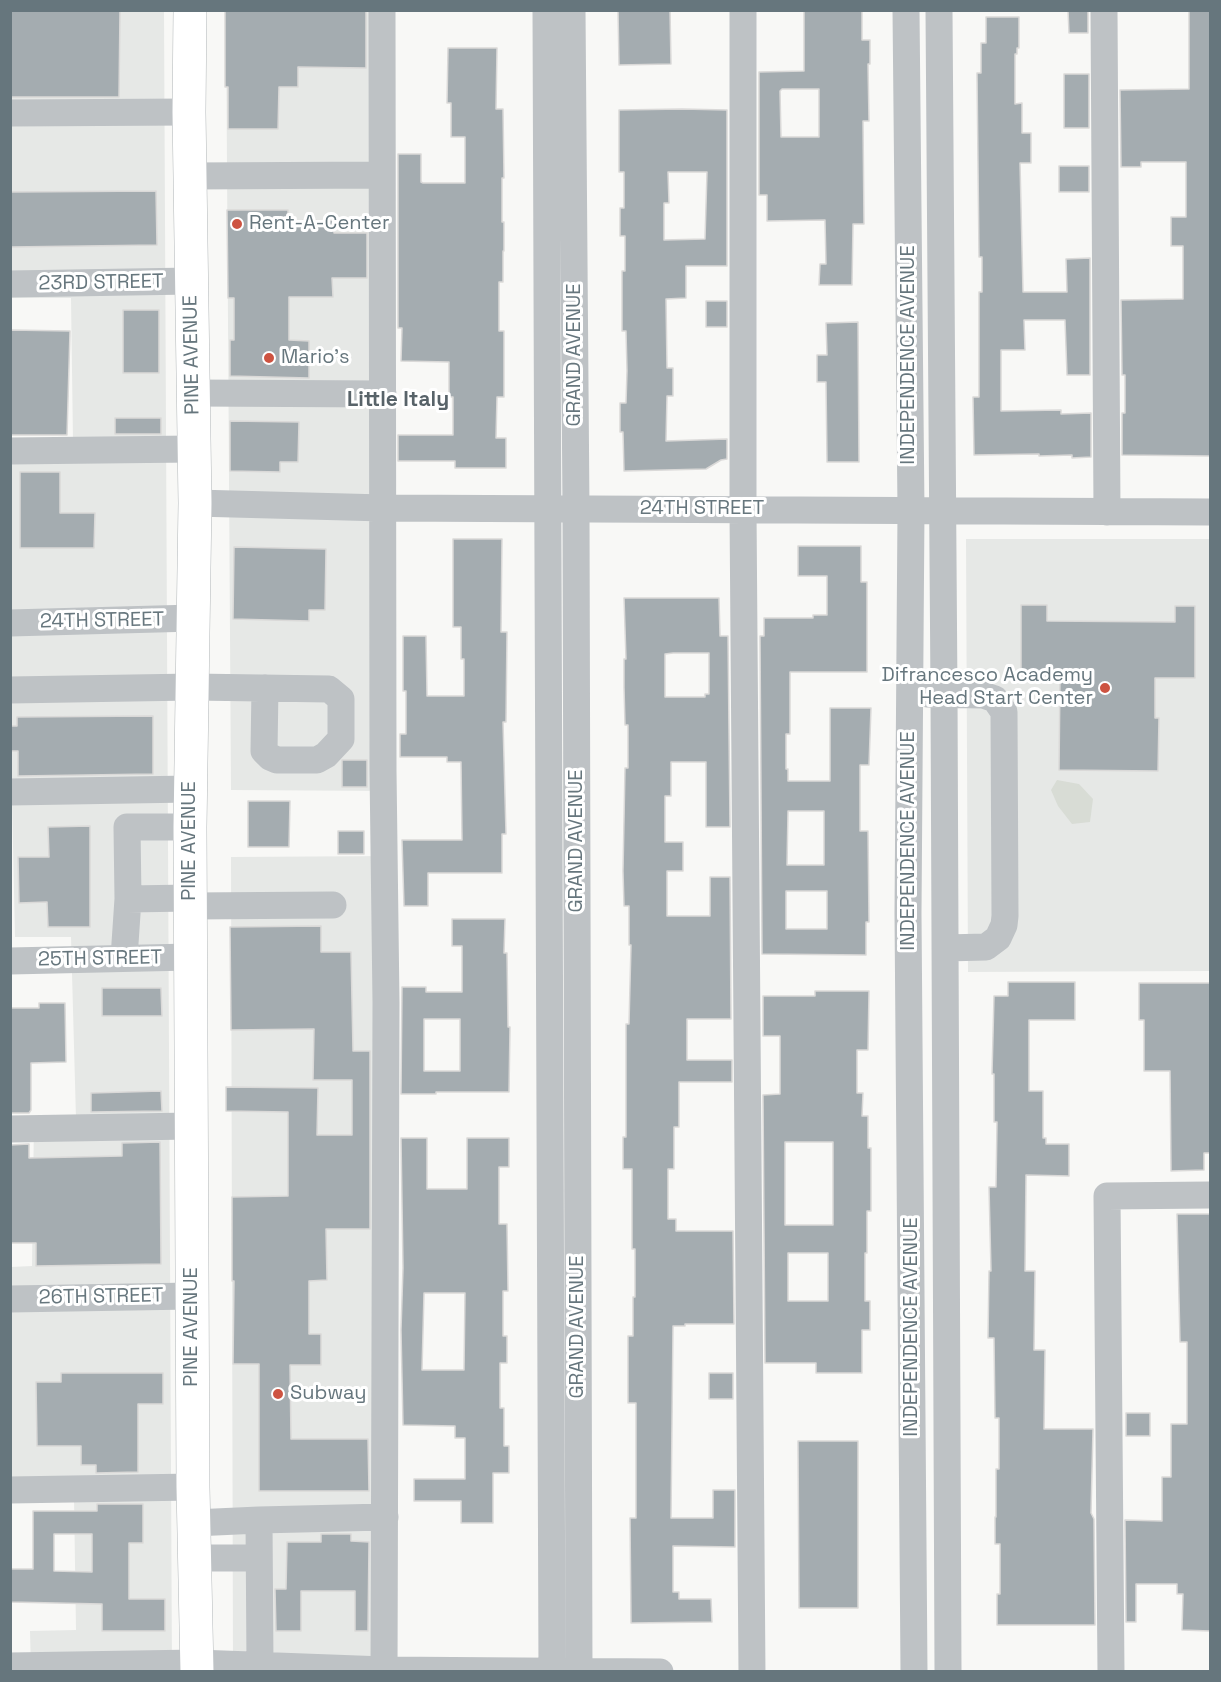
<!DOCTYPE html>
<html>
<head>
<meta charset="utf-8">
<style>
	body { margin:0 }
	#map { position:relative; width:1221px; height:1682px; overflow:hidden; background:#f8f8f6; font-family:"Space Grotesk",sans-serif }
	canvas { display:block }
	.frame { position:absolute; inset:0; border:12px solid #66767d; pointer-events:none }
</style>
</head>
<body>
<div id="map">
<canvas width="1221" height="1682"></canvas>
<div class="frame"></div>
</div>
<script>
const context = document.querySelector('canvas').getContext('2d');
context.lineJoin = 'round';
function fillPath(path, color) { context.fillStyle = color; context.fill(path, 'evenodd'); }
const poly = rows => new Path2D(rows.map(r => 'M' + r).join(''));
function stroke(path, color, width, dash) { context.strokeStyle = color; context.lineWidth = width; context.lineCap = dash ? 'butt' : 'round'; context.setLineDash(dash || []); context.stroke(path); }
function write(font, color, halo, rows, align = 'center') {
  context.font = font + ' "Space Grotesk",sans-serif'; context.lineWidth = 6; context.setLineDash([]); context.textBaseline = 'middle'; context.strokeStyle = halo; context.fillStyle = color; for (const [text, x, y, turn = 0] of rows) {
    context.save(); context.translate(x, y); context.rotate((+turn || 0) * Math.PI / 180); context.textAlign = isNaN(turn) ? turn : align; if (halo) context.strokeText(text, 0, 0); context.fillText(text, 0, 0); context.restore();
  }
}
const built = poly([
	[26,11,164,11,172,1671,31,1671,30,1631,76,1630,74,1498,11,1498,11,1267,32,1266,34,1120,76,1119,71,937,15,937,12,800,10,799,10,444,73,442,71,298,11,298,11,54],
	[226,11,389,11,391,791,231,790],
	[966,539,1210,539,1210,971,968,972],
	[392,856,395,1671,233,1671,231,857]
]);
const green = poly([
	[1057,780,1079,784,1093,799,1090,822,1072,824,1058,806,1051,790]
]);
const building = poly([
	[10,10,120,10,119,97,10,97,10,10],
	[225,10,366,10,366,68,298,67,298,87,279,87,278,129,228,129,228,87,225,87,225,10],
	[618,10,670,10,671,64,619,65,618,10],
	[804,10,862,10,862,40,870,40,870,64,868,64,869,121,863,121,864,224,853,224,852,285,819,285,820,264,826,264,825,220,767,221,767,195,759,195,759,72,804,71,804,10],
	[782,89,819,89,819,137,781,137,780,91,782,89],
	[1068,10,1088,10,1088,33,1069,33,1068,10],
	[1189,10,1210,10,1210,456,1122,455,1122,413,1125,413,1125,375,1122,375,1121,300,1183,299,1183,246,1171,246,1171,217,1186,217,1186,162,1141,162,1141,167,1121,167,1120,90,1189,89,1189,10],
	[986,17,1019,17,1019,48,1017,48,1017,54,1015,54,1015,104,1022,103,1022,133,1031,133,1031,163,1020,163,1023,292,1067,292,1066,259,1090,258,1090,375,1067,375,1065,320,1024,320,1025,350,1001,350,1001,411,1061,410,1061,414,1091,413,1091,457,1072,458,1072,455,1039,456,1039,454,974,455,973,397,979,397,979,292,982,292,982,257,979,257,977,73,981,73,981,43,986,43,986,17],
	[448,48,497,48,496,109,503,109,504,178,502,178,502,222,504,222,504,251,503,251,503,282,499,282,499,331,504,331,504,397,497,397,496,438,506,438,506,468,455,468,455,461,398,461,398,435,453,435,453,397,449,397,449,362,401,361,402,328,398,328,398,154,421,154,421,182,423,183,465,183,465,137,451,137,451,103,447,103,448,48],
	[1064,74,1089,74,1089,128,1064,128,1064,74],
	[682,109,727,110,727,266,686,266,686,298,666,299,667,368,673,368,673,396,667,396,666,441,727,439,727,459,721,460,706,469,624,471,623,432,620,432,620,403,626,403,627,371,626,331,622,331,622,271,625,271,625,236,620,236,620,208,624,208,624,172,619,172,619,110,682,109],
	[668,172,707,172,705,239,664,240,664,203,669,203,668,172],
	[1059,166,1089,166,1089,192,1059,192,1059,166],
	[156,191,157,245,10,247,10,192,156,191],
	[227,210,288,210,288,220,334,220,334,233,367,233,367,278,332,278,333,297,289,297,289,340,309,341,309,378,230,376,230,340,234,340,234,298,228,298,227,210],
	[706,301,727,301,727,327,706,327,706,301],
	[123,310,159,310,159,373,123,373,123,310],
	[858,322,859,462,827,462,826,382,817,382,817,355,827,355,826,323,858,322],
	[10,330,70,331,67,435,10,435,10,330],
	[115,418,161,418,161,434,115,434,115,418],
	[230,421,299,422,298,462,280,462,280,472,230,471,230,421],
	[20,472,60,472,60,513,95,513,94,548,20,548,20,472],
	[453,539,502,539,501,632,507,632,506,722,503,722,506,834,502,834,502,873,428,873,428,906,404,906,402,840,462,840,461,762,447,762,447,757,400,757,400,734,406,734,406,691,403,691,403,636,426,636,427,696,464,696,464,659,461,659,461,627,453,627,453,539],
	[798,546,861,546,861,582,867,582,867,672,790,672,790,734,786,734,786,769,788,769,788,781,830,781,830,708,871,708,869,765,860,765,860,831,868,831,869,922,866,922,866,955,762,954,760,636,764,636,764,618,813,618,813,615,827,615,827,576,798,576,798,546],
	[788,811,824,811,824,865,787,865,788,811],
	[786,891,827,891,827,929,786,929,786,891],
	[234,547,326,549,325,610,309,610,309,621,233,619,234,547],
	[624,598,719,598,720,636,728,636,730,827,706,827,706,762,671,762,671,796,665,796,665,842,683,842,683,871,667,871,667,916,710,916,710,877,730,877,731,1019,687,1019,687,1060,732,1060,732,1082,679,1082,679,1127,674,1127,674,1169,668,1169,668,1219,676,1219,676,1231,733,1231,734,1324,685,1324,685,1326,673,1326,671,1518,713,1518,713,1490,735,1490,735,1547,673,1546,673,1592,679,1592,679,1599,711,1599,712,1622,631,1623,630,1518,636,1518,636,1403,628,1403,628,1336,633,1336,633,1297,635,1297,635,1249,632,1249,632,1169,623,1169,623,1137,626,1137,626,1024,629,1024,631,945,629,945,629,906,624,906,623,871,625,768,628,768,628,725,625,725,624,687,624,659,626,659,624,598],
	[673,653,709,653,709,694,705,694,705,697,665,697,665,654,673,653],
	[1021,605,1047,605,1047,621,1175,622,1175,606,1195,606,1195,678,1155,678,1155,718,1159,718,1158,771,1059,770,1060,678,1021,677,1021,605],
	[153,716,153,774,18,776,18,751,10,751,10,726,17,726,17,717,153,716],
	[342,760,367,760,367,787,342,787,342,760],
	[248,801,290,801,289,847,248,847,248,801],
	[90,826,90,927,48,927,47,902,19,903,18,857,49,857,48,827,90,826],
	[338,831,364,831,364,854,338,854,338,831],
	[452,919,505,919,504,953,507,953,508,1027,510,1027,509,1092,436,1092,436,1094,401,1094,402,987,426,987,426,992,462,992,462,946,452,946,452,919],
	[424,1019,460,1019,460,1071,424,1071,424,1019],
	[321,926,321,952,351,952,353,1051,370,1051,370,1229,326,1229,327,1280,309,1281,309,1334,321,1334,321,1365,290,1365,291,1439,368,1439,369,1491,259,1491,259,1364,233,1364,234,1281,232,1281,232,1197,288,1196,288,1112,226,1111,226,1087,318,1088,317,1135,352,1135,352,1080,313,1080,314,1029,231,1030,230,927,321,926],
	[1008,982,1075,982,1075,1020,1029,1020,1029,1091,1043,1091,1043,1138,1046,1138,1046,1144,1069,1144,1069,1176,1026,1175,1025,1271,1035,1271,1034,1350,1045,1350,1044,1429,1093,1429,1091,1513,1094,1519,1095,1625,997,1625,997,1594,1000,1594,1000,1544,995,1544,995,1517,996,1517,996,1469,999,1469,999,1418,995,1418,994,1338,988,1338,989,1271,991,1271,989,1187,996,1187,997,1122,994,1122,994,1074,992,1074,994,996,1008,996,1008,982],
	[1139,983,1210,983,1210,1153,1204,1153,1204,1170,1171,1171,1170,1071,1144,1071,1144,1020,1139,1020,1139,983],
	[102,988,161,988,162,1016,102,1016,102,988],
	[815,991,869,991,868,1050,857,1050,857,1093,863,1093,862,1116,868,1116,868,1148,871,1148,871,1211,867,1211,867,1253,865,1253,865,1301,870,1301,870,1330,862,1330,862,1373,816,1373,816,1363,765,1363,763,1095,780,1094,780,1036,763,1036,763,996,815,996,815,991],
	[785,1142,833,1142,833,1225,785,1225,785,1142],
	[788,1253,828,1253,828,1301,788,1301,788,1253],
	[39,1003,65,1003,66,1062,31,1063,31,1110,29,1113,10,1113,10,1008,39,1008,39,1003],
	[161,1091,162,1111,91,1112,91,1093,161,1091],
	[401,1138,427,1138,427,1189,467,1189,467,1138,509,1138,509,1167,499,1167,499,1224,507,1224,508,1291,503,1291,503,1336,507,1336,507,1363,500,1363,500,1408,504,1408,504,1446,509,1446,509,1473,493,1473,493,1523,461,1523,461,1501,414,1501,414,1479,465,1479,465,1438,455,1438,455,1426,403,1425,401,1330,403,1268,401,1138],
	[424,1293,465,1293,464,1370,422,1370,424,1293],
	[160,1142,161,1264,36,1266,36,1243,10,1243,10,1145,29,1144,29,1158,122,1156,122,1143,160,1142],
	[1177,1214,1210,1214,1210,1631,1182,1630,1183,1594,1177,1594,1177,1584,1136,1584,1136,1622,1126,1622,1125,1520,1162,1521,1162,1477,1171,1477,1171,1424,1187,1424,1187,1342,1180,1342,1177,1214],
	[61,1373,163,1373,163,1404,138,1404,138,1472,96,1473,96,1465,81,1465,81,1446,37,1446,36,1382,61,1382,61,1373],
	[709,1373,733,1373,733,1399,709,1399,709,1373],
	[1126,1413,1150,1413,1150,1436,1126,1436,1126,1413],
	[798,1441,858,1441,858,1608,799,1608,798,1441],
	[97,1504,143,1504,143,1543,129,1543,129,1599,165,1599,165,1631,102,1631,102,1604,10,1602,10,1569,33,1569,33,1511,97,1511,97,1504],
	[54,1534,92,1534,92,1572,54,1571,54,1534],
	[321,1534,351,1534,351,1541,369,1542,368,1631,355,1631,355,1591,301,1591,301,1631,276,1631,275,1589,286,1589,287,1542,321,1542,321,1534]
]);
const minor = poly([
	[382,10,383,770,386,1002,384,1672],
	[546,10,552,1672],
	[572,10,576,509,579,1672],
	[743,10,743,510,752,1672],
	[906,10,911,510,908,913,914,1672],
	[939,10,944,694,948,1672],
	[1104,10,1107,512],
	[10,113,189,112],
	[190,176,382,175],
	[10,284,191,281],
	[193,393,383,394],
	[10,451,193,449],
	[195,503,384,508,1210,512],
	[10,623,194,618],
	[10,690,193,687,329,689,341,699,341,739,326,755,317,760,277,760,270,757,264,751,265,688],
	[927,694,983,695,995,699,1004,712,1005,916,1004,925,998,938,986,947,945,948],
	[10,792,190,789],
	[128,899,190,898],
	[190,906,333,905],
	[124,958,128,899,127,827,190,827],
	[10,961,190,957],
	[10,1129,191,1126],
	[10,1299,192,1296],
	[10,1490,193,1487],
	[194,1523,259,1520],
	[194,1558,259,1558],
	[260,1665,259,1520,385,1517],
	[10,1666,197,1663,384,1670,660,1672],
	[1111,1672,1107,1196,1210,1195]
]);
const major = poly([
	[190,10,189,112,195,503,190,827,193,1487,197,1672]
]);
const markers = [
	[237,224,6,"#cd5341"],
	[269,358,6,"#cd5341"],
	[1105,688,6,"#cd5341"],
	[278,1394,6,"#cd5341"]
];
const poiNames = [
	["Rent-A-Center",249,224],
	["Mario's",281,358],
	["Difrancesco Academy",1093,676,"right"],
	["Head Start Center",1093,699,"right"],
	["Subway",290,1394]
];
const streetNames = [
	["23RD STREET",101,283,-1],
	["PINE AVENUE",192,355,-91],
	["GRAND AVENUE",575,355,-90],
	["INDEPENDENCE AVENUE",909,355,-90],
	["24TH STREET",702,509],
	["24TH STREET",102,621,-1],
	["PINE AVENUE",190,841,-90],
	["GRAND AVENUE",577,841,-90],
	["INDEPENDENCE AVENUE",909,841,-90],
	["25TH STREET",100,959,-1],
	["26TH STREET",101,1297,-1],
	["PINE AVENUE",192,1327,-90],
	["GRAND AVENUE",578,1327,-90],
	["INDEPENDENCE AVENUE",912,1327,-90]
];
const neighbourhoodNames = [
	["Little Italy",398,400]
];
fillPath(built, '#e6e8e6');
fillPath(green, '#d8dcd5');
fillPath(building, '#a4acb0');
stroke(building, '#dad9d8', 1.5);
stroke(major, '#b2b7b9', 34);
stroke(minor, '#bec2c5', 27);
stroke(major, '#fff', 33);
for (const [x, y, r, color] of markers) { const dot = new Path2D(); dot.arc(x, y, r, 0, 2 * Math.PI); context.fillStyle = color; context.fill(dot); stroke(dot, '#fff', 2); }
write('20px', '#66767d', '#fff', poiNames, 'left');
write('20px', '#66767d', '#fff', streetNames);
write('bold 21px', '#586369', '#fff', neighbourhoodNames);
</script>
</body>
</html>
